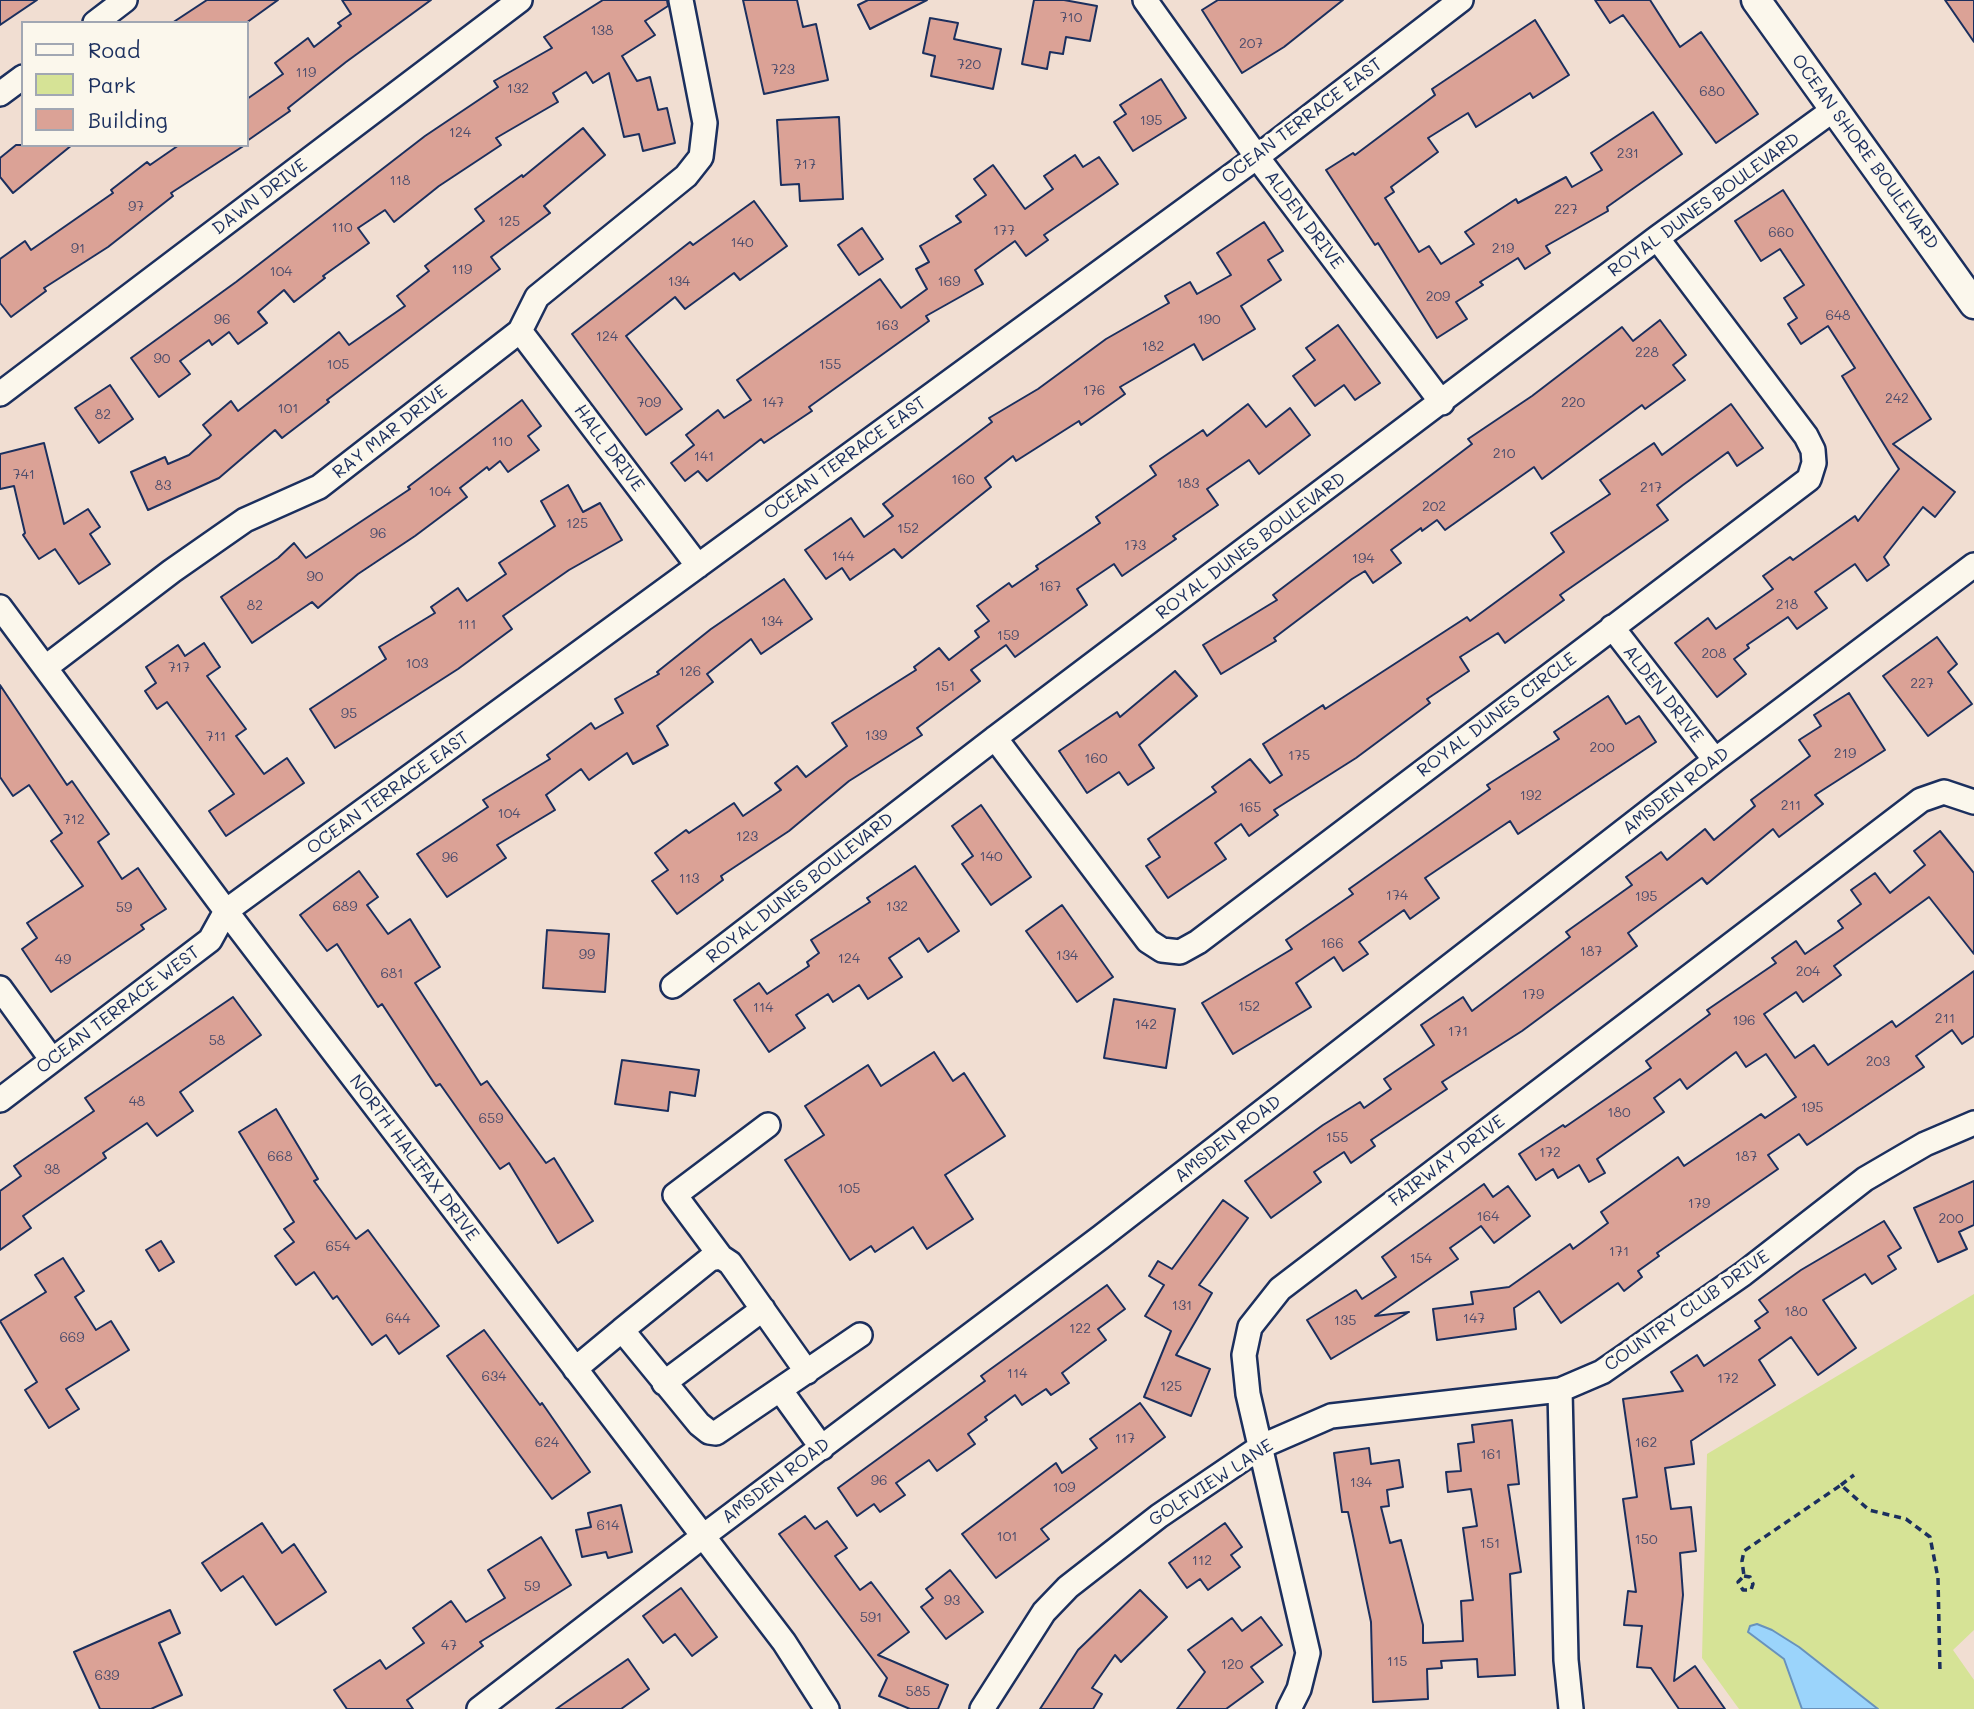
<!DOCTYPE html>
<html>
<head>
<meta charset="utf-8">
<style>
	body { margin:0 }
	#map { position:relative; width:1974px; height:1709px; overflow:hidden; background:#f1ded2; font-family:Mali,sans-serif }
	canvas { display:block }
	.legend { position:absolute; left:21px; top:21px; width:228px; height:126px; box-sizing:border-box; background:#fbf7ec; border:2px solid #a1a7b3; margin:0; padding:9px 12px; list-style:none; font-size:21px; color:#1b2f5e }
	.legend li { display:flex; align-items:center; gap:14px; height:35px }
	.legend b { width:35px; border:2px solid #a1a7b3 }
</style>
</head>
<body>
<div id="map">
<canvas width="1974" height="1709"></canvas>
<ul class="legend">
<li><b style="height:9px;background:#fbf7ec"></b>Road</li>
<li><b style="height:19px;background:#d6e396"></b>Park</li>
<li><b style="height:19px;background:#dba296"></b>Building</li>
</ul>
</div>
<script>
const context = document.querySelector('canvas').getContext('2d');
context.lineJoin = 'round';
function fillPath(path, color) { context.fillStyle = color; context.fill(path, 'evenodd'); }
const poly = rows => new Path2D(rows.map(r => 'M' + r).join(''));
function stroke(path, color, width, dash) { context.strokeStyle = color; context.lineWidth = width; context.lineCap = dash ? 'butt' : 'round'; context.setLineDash(dash || []); context.stroke(path); }
function write(font, color, halo, rows, align = 'center') {
  context.font = font + ' Mali,sans-serif'; context.lineWidth = 7; context.setLineDash([]); context.textBaseline = 'middle'; context.strokeStyle = halo; context.fillStyle = color; for (const [text, x, y, turn = 0] of rows) {
    context.save(); context.translate(x, y); context.rotate((+turn || 0) * Math.PI / 180); context.textAlign = isNaN(turn) ? turn : align; if (halo) context.strokeText(text, 0, 0); context.fillText(text, 0, 0); context.restore();
  }
}
const green = poly([
	[1974,1294,1974,1630,1953,1650,1974,1680,1974,1709,1739,1709,1702,1658,1707,1454]
]);
const water = poly([
	[1757,1624,1772,1630,1799,1647,1878,1709,1802,1709,1784,1659,1748,1632,1750,1626,1757,1624]
]);
const building = poly([
	[0,0,37,0,0,25,0,0],
	[207,0,278,0,246,23,172,23,207,0],
	[342,0,431,0,346,62,288,108,290,111,247,141,247,99,283,74,275,63,308,38,314,47,341,26,338,23,351,14,342,0],
	[603,0,667,0,668,6,645,21,655,35,622,56,637,81,650,77,658,110,667,108,675,143,643,151,639,134,624,137,609,73,593,83,586,72,553,93,558,102,496,138,501,145,439,186,394,222,385,210,358,228,369,243,323,276,325,278,294,302,284,290,258,312,267,323,238,344,229,332,212,345,209,340,180,361,190,374,159,397,131,358,236,282,425,136,498,87,494,81,552,48,544,37,603,0],
	[743,0,797,0,803,27,816,24,828,80,764,94,743,0],
	[868,0,927,0,870,29,858,5,868,0],
	[1034,0,1064,0,1097,6,1090,41,1066,37,1063,54,1050,52,1047,69,1022,64,1034,0],
	[1218,0,1343,0,1284,47,1242,73,1202,10,1218,0],
	[1595,0,1650,0,1680,47,1701,32,1758,114,1716,143,1623,15,1610,23,1595,0],
	[1945,0,1974,0,1974,42,1945,0],
	[930,18,958,23,954,39,1001,49,993,89,931,76,935,56,923,53,930,18],
	[1535,20,1569,75,1533,98,1530,93,1476,127,1468,113,1428,138,1438,152,1391,187,1394,192,1385,198,1419,252,1429,246,1441,264,1474,244,1465,232,1516,199,1518,203,1566,177,1572,187,1602,170,1591,153,1653,112,1682,154,1607,207,1608,211,1546,246,1550,253,1525,269,1518,258,1480,282,1483,285,1456,302,1467,319,1437,338,1378,243,1375,245,1326,170,1353,153,1355,155,1435,95,1432,89,1535,20],
	[1161,79,1186,118,1133,151,1114,122,1126,114,1120,105,1161,79],
	[839,117,843,199,800,201,799,184,781,185,777,120,839,117],
	[583,128,605,155,544,206,550,213,491,257,500,269,327,400,329,402,282,438,275,430,219,478,148,510,131,472,165,457,168,464,189,455,211,435,203,425,231,401,238,411,339,332,349,345,405,306,397,296,429,271,425,266,484,221,475,209,522,175,523,177,583,128],
	[16,145,72,145,13,193,0,177,0,158,16,145],
	[179,145,245,145,171,193,173,196,108,247,44,288,46,291,11,317,0,303,0,259,25,241,31,250,113,193,111,190,147,162,150,165,179,145],
	[1075,155,1083,167,1099,157,1118,184,1044,235,1048,240,1026,256,1015,241,975,270,983,284,926,316,929,321,809,407,812,411,764,443,761,439,707,481,698,471,685,481,671,463,694,445,686,435,718,410,724,418,751,400,737,380,880,279,901,308,927,289,916,269,929,262,920,246,961,222,956,216,986,195,974,179,993,165,1025,209,1053,189,1044,176,1075,155],
	[1783,190,1931,419,1893,444,1955,492,1935,517,1923,507,1884,557,1889,565,1867,581,1855,564,1815,592,1827,608,1797,629,1788,617,1747,645,1749,648,1734,659,1746,674,1717,697,1675,643,1708,618,1716,629,1773,589,1763,576,1790,557,1793,560,1855,516,1858,521,1899,469,1842,376,1855,368,1828,326,1801,344,1788,324,1797,318,1784,298,1804,285,1780,249,1761,261,1735,221,1783,190],
	[754,201,787,246,740,280,734,273,685,309,675,297,626,336,682,409,646,435,572,334,690,242,693,245,754,201],
	[1264,222,1283,251,1268,260,1281,280,1241,306,1255,329,1203,360,1194,344,1120,387,1125,394,1081,425,1079,421,1016,461,1013,456,985,478,991,487,902,558,894,549,850,580,842,568,826,579,805,550,851,518,864,537,893,516,883,504,992,422,989,418,1038,389,1106,339,1169,303,1165,296,1190,282,1197,294,1231,275,1217,253,1264,222],
	[862,228,883,259,859,275,838,245,862,228],
	[1660,320,1686,355,1673,365,1685,380,1645,409,1642,405,1542,479,1534,467,1445,530,1437,520,1422,531,1421,528,1391,550,1401,563,1373,583,1365,571,1352,579,1274,638,1276,641,1221,674,1203,645,1277,600,1273,595,1472,444,1468,439,1532,396,1622,327,1633,341,1660,320],
	[1338,325,1380,383,1355,400,1344,385,1315,406,1293,376,1315,360,1306,348,1338,325],
	[110,385,133,419,99,443,75,408,110,385],
	[522,400,541,426,528,436,539,450,508,472,500,461,489,470,487,467,460,488,467,497,415,536,358,574,318,608,312,602,252,643,221,597,278,558,294,543,306,558,410,489,408,487,522,400],
	[1248,404,1266,427,1290,408,1310,435,1259,474,1249,460,1207,489,1218,505,1173,536,1176,539,1122,576,1114,564,1077,589,1087,605,1015,657,1006,645,971,670,980,681,917,728,922,735,849,781,789,831,721,876,723,880,677,914,652,881,668,870,655,853,686,830,689,833,734,803,743,816,781,790,775,783,797,766,806,777,847,746,832,723,916,670,914,667,939,648,949,660,979,637,975,631,989,621,977,606,1009,583,1012,587,1038,569,1036,566,1100,523,1096,517,1156,475,1150,466,1203,430,1207,436,1248,404],
	[1731,404,1763,448,1737,466,1728,452,1683,485,1657,505,1668,520,1560,595,1564,600,1505,643,1498,633,1460,657,1469,671,1427,699,1430,703,1356,758,1274,810,1278,815,1249,836,1241,824,1215,843,1226,859,1168,898,1146,866,1160,857,1148,839,1216,792,1212,787,1250,759,1270,783,1282,775,1263,744,1323,705,1325,709,1467,617,1470,621,1564,552,1551,533,1610,494,1600,480,1654,443,1662,455,1731,404],
	[44,443,64,524,88,509,100,527,90,534,110,564,79,584,55,549,39,559,23,535,25,533,14,486,0,489,0,454,44,443],
	[568,485,583,512,600,503,622,540,569,570,503,616,512,629,458,669,335,748,310,709,386,659,379,647,435,613,431,607,458,588,467,601,506,574,499,563,555,526,541,501,568,485],
	[784,579,812,619,761,654,751,639,707,674,713,682,657,726,668,745,633,764,627,753,589,780,581,769,546,795,555,810,497,845,506,858,447,897,417,854,488,807,483,800,550,759,547,755,591,723,595,729,623,713,615,699,659,674,657,672,711,629,784,579],
	[1937,637,1957,664,1948,672,1972,704,1928,736,1883,676,1937,637],
	[204,643,220,667,207,676,246,729,236,736,264,774,287,758,304,783,226,836,209,811,234,794,167,702,157,709,145,691,156,683,146,667,178,645,185,656,204,643],
	[1175,671,1197,696,1139,745,1154,768,1128,785,1119,772,1087,793,1059,751,1117,712,1120,717,1175,671],
	[0,685,67,785,72,781,109,834,98,842,122,879,138,868,166,909,141,925,144,929,51,992,22,949,37,938,27,923,83,886,51,841,62,833,29,785,13,796,0,777,0,685],
	[1849,693,1885,750,1815,795,1823,804,1779,837,1773,829,1707,884,1702,878,1628,933,1637,946,1522,1031,1442,1082,1447,1089,1371,1140,1375,1146,1351,1163,1344,1152,1314,1172,1321,1182,1271,1218,1245,1181,1323,1125,1360,1102,1364,1108,1391,1089,1384,1079,1434,1045,1421,1025,1463,997,1472,1011,1570,937,1566,932,1632,885,1626,877,1661,852,1667,860,1705,829,1714,840,1755,806,1751,800,1810,756,1799,740,1821,726,1814,715,1849,693],
	[1608,696,1626,724,1639,716,1656,742,1518,834,1510,821,1425,878,1439,898,1410,919,1404,910,1359,942,1368,954,1343,971,1334,957,1296,983,1311,1007,1233,1054,1202,1003,1292,949,1286,940,1353,894,1349,889,1490,789,1487,785,1559,739,1554,732,1608,696],
	[981,805,1031,877,991,905,962,864,973,856,952,826,981,805],
	[1940,831,1974,873,1974,954,1929,897,1834,966,1841,975,1803,1002,1796,992,1764,1014,1795,1058,1814,1045,1828,1065,1892,1021,1896,1027,1974,971,1974,1036,1962,1044,1952,1030,1916,1056,1924,1067,1807,1145,1799,1134,1768,1155,1778,1169,1657,1253,1659,1256,1638,1271,1642,1277,1624,1291,1618,1283,1561,1323,1539,1291,1514,1308,1516,1329,1437,1340,1433,1309,1473,1304,1471,1292,1509,1287,1570,1244,1573,1249,1608,1223,1601,1212,1678,1157,1684,1166,1761,1114,1765,1118,1796,1097,1766,1054,1746,1067,1736,1052,1687,1089,1680,1079,1654,1098,1664,1112,1597,1159,1605,1173,1589,1182,1579,1165,1558,1178,1553,1169,1536,1180,1519,1154,1563,1125,1565,1127,1651,1068,1646,1061,1710,1014,1707,1010,1776,963,1772,958,1796,941,1805,954,1843,928,1838,921,1861,904,1851,890,1875,873,1890,893,1925,865,1914,851,1940,831],
	[915,866,959,931,928,952,919,938,889,958,902,977,868,999,859,985,833,1002,828,994,796,1015,805,1028,769,1052,734,1000,759,983,767,994,809,966,807,962,819,953,811,940,870,902,867,898,915,866],
	[359,871,378,897,367,905,388,934,410,919,440,967,415,983,481,1085,487,1081,546,1163,554,1158,593,1221,558,1243,509,1163,500,1169,440,1084,436,1086,382,1004,378,1007,337,944,327,951,300,915,359,871],
	[1062,905,1113,977,1077,1002,1026,931,1062,905],
	[547,930,609,934,605,992,543,988,547,930],
	[233,997,261,1035,180,1092,193,1111,157,1136,147,1123,103,1153,106,1158,23,1216,31,1228,0,1250,0,1191,21,1176,14,1166,94,1111,85,1098,233,997],
	[1114,999,1175,1009,1166,1068,1104,1058,1114,999],
	[934,1052,953,1081,964,1073,1005,1136,945,1175,973,1219,927,1249,913,1227,875,1252,871,1246,850,1260,785,1160,824,1135,805,1106,868,1065,881,1086,934,1052],
	[622,1060,699,1070,695,1096,670,1092,668,1111,615,1104,622,1060],
	[276,1109,318,1179,314,1181,356,1239,368,1230,439,1326,399,1354,386,1335,372,1345,337,1296,333,1299,314,1272,296,1285,275,1256,294,1242,284,1229,294,1222,239,1132,276,1109],
	[1974,1181,1974,1225,1959,1232,1967,1249,1938,1262,1914,1208,1974,1181],
	[1484,1184,1493,1197,1508,1186,1530,1216,1494,1243,1481,1226,1450,1248,1458,1259,1375,1316,1409,1312,1331,1359,1307,1320,1356,1290,1362,1299,1396,1277,1382,1257,1484,1184],
	[1223,1200,1248,1218,1199,1285,1212,1293,1176,1355,1210,1369,1191,1416,1144,1397,1171,1331,1145,1316,1164,1285,1149,1276,1158,1261,1172,1269,1223,1200],
	[1884,1221,1901,1248,1888,1256,1896,1269,1872,1284,1865,1274,1823,1300,1856,1348,1818,1375,1791,1337,1759,1360,1775,1385,1691,1441,1694,1464,1665,1468,1671,1509,1691,1507,1696,1551,1680,1553,1683,1595,1674,1681,1695,1666,1725,1709,1679,1709,1651,1668,1637,1667,1642,1626,1624,1625,1628,1591,1636,1592,1623,1499,1637,1497,1623,1399,1683,1391,1671,1372,1697,1355,1704,1366,1760,1328,1755,1321,1768,1312,1759,1300,1801,1270,1884,1221],
	[161,1241,174,1262,159,1271,146,1250,161,1241],
	[63,1258,84,1291,75,1297,96,1330,111,1321,129,1350,66,1389,79,1409,49,1428,25,1390,37,1382,0,1321,46,1292,35,1275,63,1258],
	[1107,1285,1125,1309,1098,1329,1106,1340,1062,1373,1069,1383,1051,1395,1046,1389,1022,1405,1015,1395,985,1417,987,1420,968,1434,975,1444,937,1471,929,1460,896,1483,905,1495,880,1512,874,1504,857,1516,838,1488,985,1381,981,1376,1107,1285],
	[484,1330,540,1405,542,1403,590,1472,552,1499,447,1356,484,1330],
	[1140,1403,1165,1437,1041,1529,1049,1539,996,1578,962,1534,1056,1463,1062,1473,1097,1448,1090,1439,1140,1403],
	[1512,1420,1519,1484,1508,1485,1521,1572,1510,1574,1515,1675,1478,1677,1477,1659,1441,1661,1442,1668,1427,1669,1428,1699,1373,1702,1371,1622,1348,1512,1342,1512,1334,1453,1369,1448,1371,1464,1399,1460,1403,1487,1387,1490,1389,1506,1381,1507,1390,1543,1401,1540,1423,1625,1423,1643,1463,1641,1461,1601,1473,1600,1463,1528,1477,1526,1471,1489,1448,1492,1446,1472,1461,1471,1458,1444,1474,1442,1472,1425,1512,1420],
	[621,1505,632,1552,608,1558,606,1552,582,1557,576,1530,591,1527,588,1513,621,1505],
	[805,1516,815,1529,827,1521,847,1548,835,1556,860,1590,871,1582,909,1632,878,1655,948,1685,938,1709,910,1709,879,1696,887,1678,779,1534,805,1516],
	[262,1523,282,1553,294,1544,326,1592,276,1625,243,1576,221,1591,202,1563,262,1523],
	[1225,1523,1242,1547,1231,1555,1240,1567,1208,1590,1200,1579,1187,1588,1169,1563,1225,1523],
	[541,1537,571,1585,480,1642,483,1646,407,1700,413,1709,347,1709,334,1690,380,1660,386,1669,424,1643,413,1628,451,1601,466,1622,505,1598,488,1570,541,1537],
	[950,1570,983,1612,946,1639,921,1607,933,1598,926,1589,950,1570],
	[681,1588,717,1637,692,1656,675,1634,663,1643,643,1616,681,1588],
	[1140,1590,1167,1617,1121,1662,1115,1655,1092,1688,1102,1694,1093,1709,1040,1709,1078,1650,1140,1590],
	[170,1610,180,1633,159,1643,182,1695,151,1709,100,1709,74,1652,170,1610],
	[1261,1617,1282,1645,1251,1667,1263,1682,1226,1709,1177,1709,1205,1672,1188,1650,1232,1618,1242,1631,1261,1617],
	[628,1659,649,1689,621,1709,556,1709,628,1659]
]);
const path = poly([
	[1841,1485,1854,1475],
	[1744,1576,1750,1577,1753,1584,1751,1590,1743,1590,1738,1582,1744,1576,1742,1561,1744,1551,1841,1485,1869,1510,1906,1519,1930,1537,1938,1578,1940,1673]
]);
const minor = poly([
	[1145,0,1257,157,1442,403],
	[95,23,125,0],
	[0,94,23,77],
	[520,331,698,566],
	[0,394,520,0],
	[0,607,226,911,784,1642,827,1709],
	[1612,627,1715,760],
	[46,667,172,571,245,520,319,487,520,331,537,297,686,176,701,157,705,123,681,0],
	[995,738,1148,941,1162,950,1180,952,1198,942,1809,479,1814,463,1813,450,1806,436,1657,238],
	[673,986,995,738,1657,238,1833,110],
	[0,988,52,1060],
	[0,1100,210,940,226,911,1257,157,1461,0],
	[721,1257,675,1195,768,1125],
	[622,1330,710,1259,721,1257,730,1263,807,1372],
	[575,1369,622,1330,699,1424,709,1432,716,1433,860,1335],
	[664,1383,763,1309],
	[1560,1390,1566,1660,1571,1709],
	[781,1391,822,1448],
	[479,1709,702,1537,1101,1237,1715,760,1974,565],
	[982,1709,1044,1612,1068,1587,1159,1516,1262,1446,1331,1416,1560,1390,1602,1372,1743,1274,1865,1179,1925,1144,1974,1123],
	[1289,1709,1299,1689,1308,1653,1248,1394,1244,1355,1250,1327,1280,1289,1921,800,1944,792,1974,802]
]);
const major = poly([
	[1756,0,1974,304]
]);
const numberNames = [
	["710",1071,18],
	["138",602,31],
	["207",1251,44],
	["720",969,65],
	["723",783,70],
	["119",306,73],
	["132",518,89],
	["680",1712,92],
	["195",1151,121],
	["124",460,133],
	["231",1628,154],
	["717",805,165],
	["118",400,181],
	["97",136,207],
	["227",1566,210],
	["125",509,222],
	["110",342,228],
	["177",1004,231],
	["660",1781,233],
	["140",742,243],
	["91",78,249],
	["219",1503,249],
	["119",462,270],
	["104",281,272],
	["134",679,282],
	["169",949,282],
	["209",1438,297],
	["648",1838,316],
	["96",222,320],
	["190",1209,320],
	["163",887,326],
	["124",607,337],
	["182",1153,347],
	["228",1647,353],
	["90",162,359],
	["105",338,365],
	["155",830,365],
	["176",1094,391],
	["242",1897,399],
	["709",649,403],
	["147",773,403],
	["220",1573,403],
	["101",288,409],
	["82",103,415],
	["110",502,442],
	["210",1504,454],
	["141",704,457],
	["741",24,475],
	["160",963,480],
	["183",1188,484],
	["83",163,486],
	["217",1651,488],
	["104",440,492],
	["202",1434,507],
	["125",577,524],
	["152",908,529],
	["96",378,534],
	["173",1135,546],
	["144",843,557],
	["194",1363,559],
	["90",315,577],
	["167",1050,587],
	["218",1787,605],
	["82",255,606],
	["134",772,622],
	["111",467,625],
	["159",1008,636],
	["208",1714,654],
	["103",417,664],
	["717",179,668],
	["126",690,672],
	["227",1922,684],
	["151",945,687],
	["95",349,714],
	["139",876,736],
	["711",216,737],
	["200",1602,748],
	["219",1845,754],
	["175",1299,756],
	["160",1096,759],
	["192",1531,796],
	["211",1791,806],
	["165",1250,808],
	["104",509,814],
	["712",74,820],
	["123",747,837],
	["140",991,857],
	["96",450,858],
	["113",689,879],
	["174",1397,896],
	["195",1646,897],
	["689",345,907],
	["132",897,907],
	["59",124,908],
	["166",1332,944],
	["187",1591,952],
	["99",587,955],
	["134",1067,956],
	["124",849,959],
	["49",63,960],
	["204",1808,972],
	["681",392,974],
	["179",1533,995],
	["152",1249,1007],
	["114",763,1008],
	["211",1945,1019],
	["196",1744,1021],
	["142",1146,1025],
	["171",1458,1032],
	["58",217,1041],
	["203",1878,1062],
	["48",137,1102],
	["195",1812,1108],
	["180",1619,1113],
	["659",491,1119],
	["155",1337,1138],
	["172",1550,1153],
	["668",280,1157],
	["187",1746,1157],
	["38",52,1170],
	["105",849,1189],
	["179",1699,1204],
	["164",1488,1217],
	["200",1951,1219],
	["654",338,1247],
	["171",1619,1252],
	["154",1421,1259],
	["131",1182,1306],
	["180",1796,1312],
	["644",398,1319],
	["147",1474,1319],
	["135",1345,1321],
	["122",1080,1329],
	["669",72,1338],
	["114",1017,1374],
	["634",494,1377],
	["172",1728,1379],
	["125",1171,1387],
	["117",1125,1439],
	["624",547,1443],
	["162",1646,1443],
	["161",1491,1455],
	["96",879,1481],
	["134",1361,1483],
	["109",1064,1488],
	["614",608,1526],
	["101",1007,1537],
	["150",1646,1540],
	["151",1490,1544],
	["112",1202,1561],
	["59",532,1587],
	["93",952,1601],
	["591",871,1618],
	["47",449,1646],
	["115",1397,1662],
	["120",1232,1665],
	["639",107,1676],
	["585",918,1692]
];
const streetNames = [
	["OCEAN TERRACE EAST",1302,121,-37],
	["OCEAN SHORE BOULEVARD",1865,152,54],
	["DAWN DRIVE",260,197,-37],
	["ROYAL DUNES BOULEVARD",1704,205,-36],
	["ALDEN DRIVE",1304,220,53],
	["RAY MAR DRIVE",390,432,-38],
	["HALL DRIVE",609,448,53],
	["OCEAN TERRACE EAST",845,458,-36],
	["ROYAL DUNES BOULEVARD",1251,546,-37],
	["ALDEN DRIVE",1663,694,52],
	["ROYAL DUNES CIRCLE",1497,715,-37],
	["AMSDEN ROAD",1676,791,-38],
	["OCEAN TERRACE EAST",388,793,-36],
	["ROYAL DUNES BOULEVARD",800,888,-38],
	["OCEAN TERRACE WEST",118,1010,-37],
	["AMSDEN ROAD",1228,1139,-38],
	["NORTH HALIFAX DRIVE",414,1158,53],
	["FAIRWAY DRIVE",1447,1161,-37],
	["COUNTRY CLUB DRIVE",1687,1311,-35],
	["AMSDEN ROAD",776,1481,-37],
	["GOLFVIEW LANE",1211,1483,-33]
];
fillPath(green, '#d6e396');
fillPath(water, '#9bd4fb');
stroke(water, '#6892bc', 2);
fillPath(building, '#dba296');
stroke(building, '#1b2f5e', 2);
stroke(minor, '#1b2f5e', 28);
stroke(major, '#1b2f5e', 33);
stroke(path, '#1b2f5e', 3.5, [7, 5]);
stroke(minor, '#fbf7ec', 23);
stroke(major, '#fbf7ec', 28);
write('14px', '#4b4c6c', null, numberNames);
write('18px', '#1b2f5e', '#fbf7ec', streetNames);
</script>
</body>
</html>
